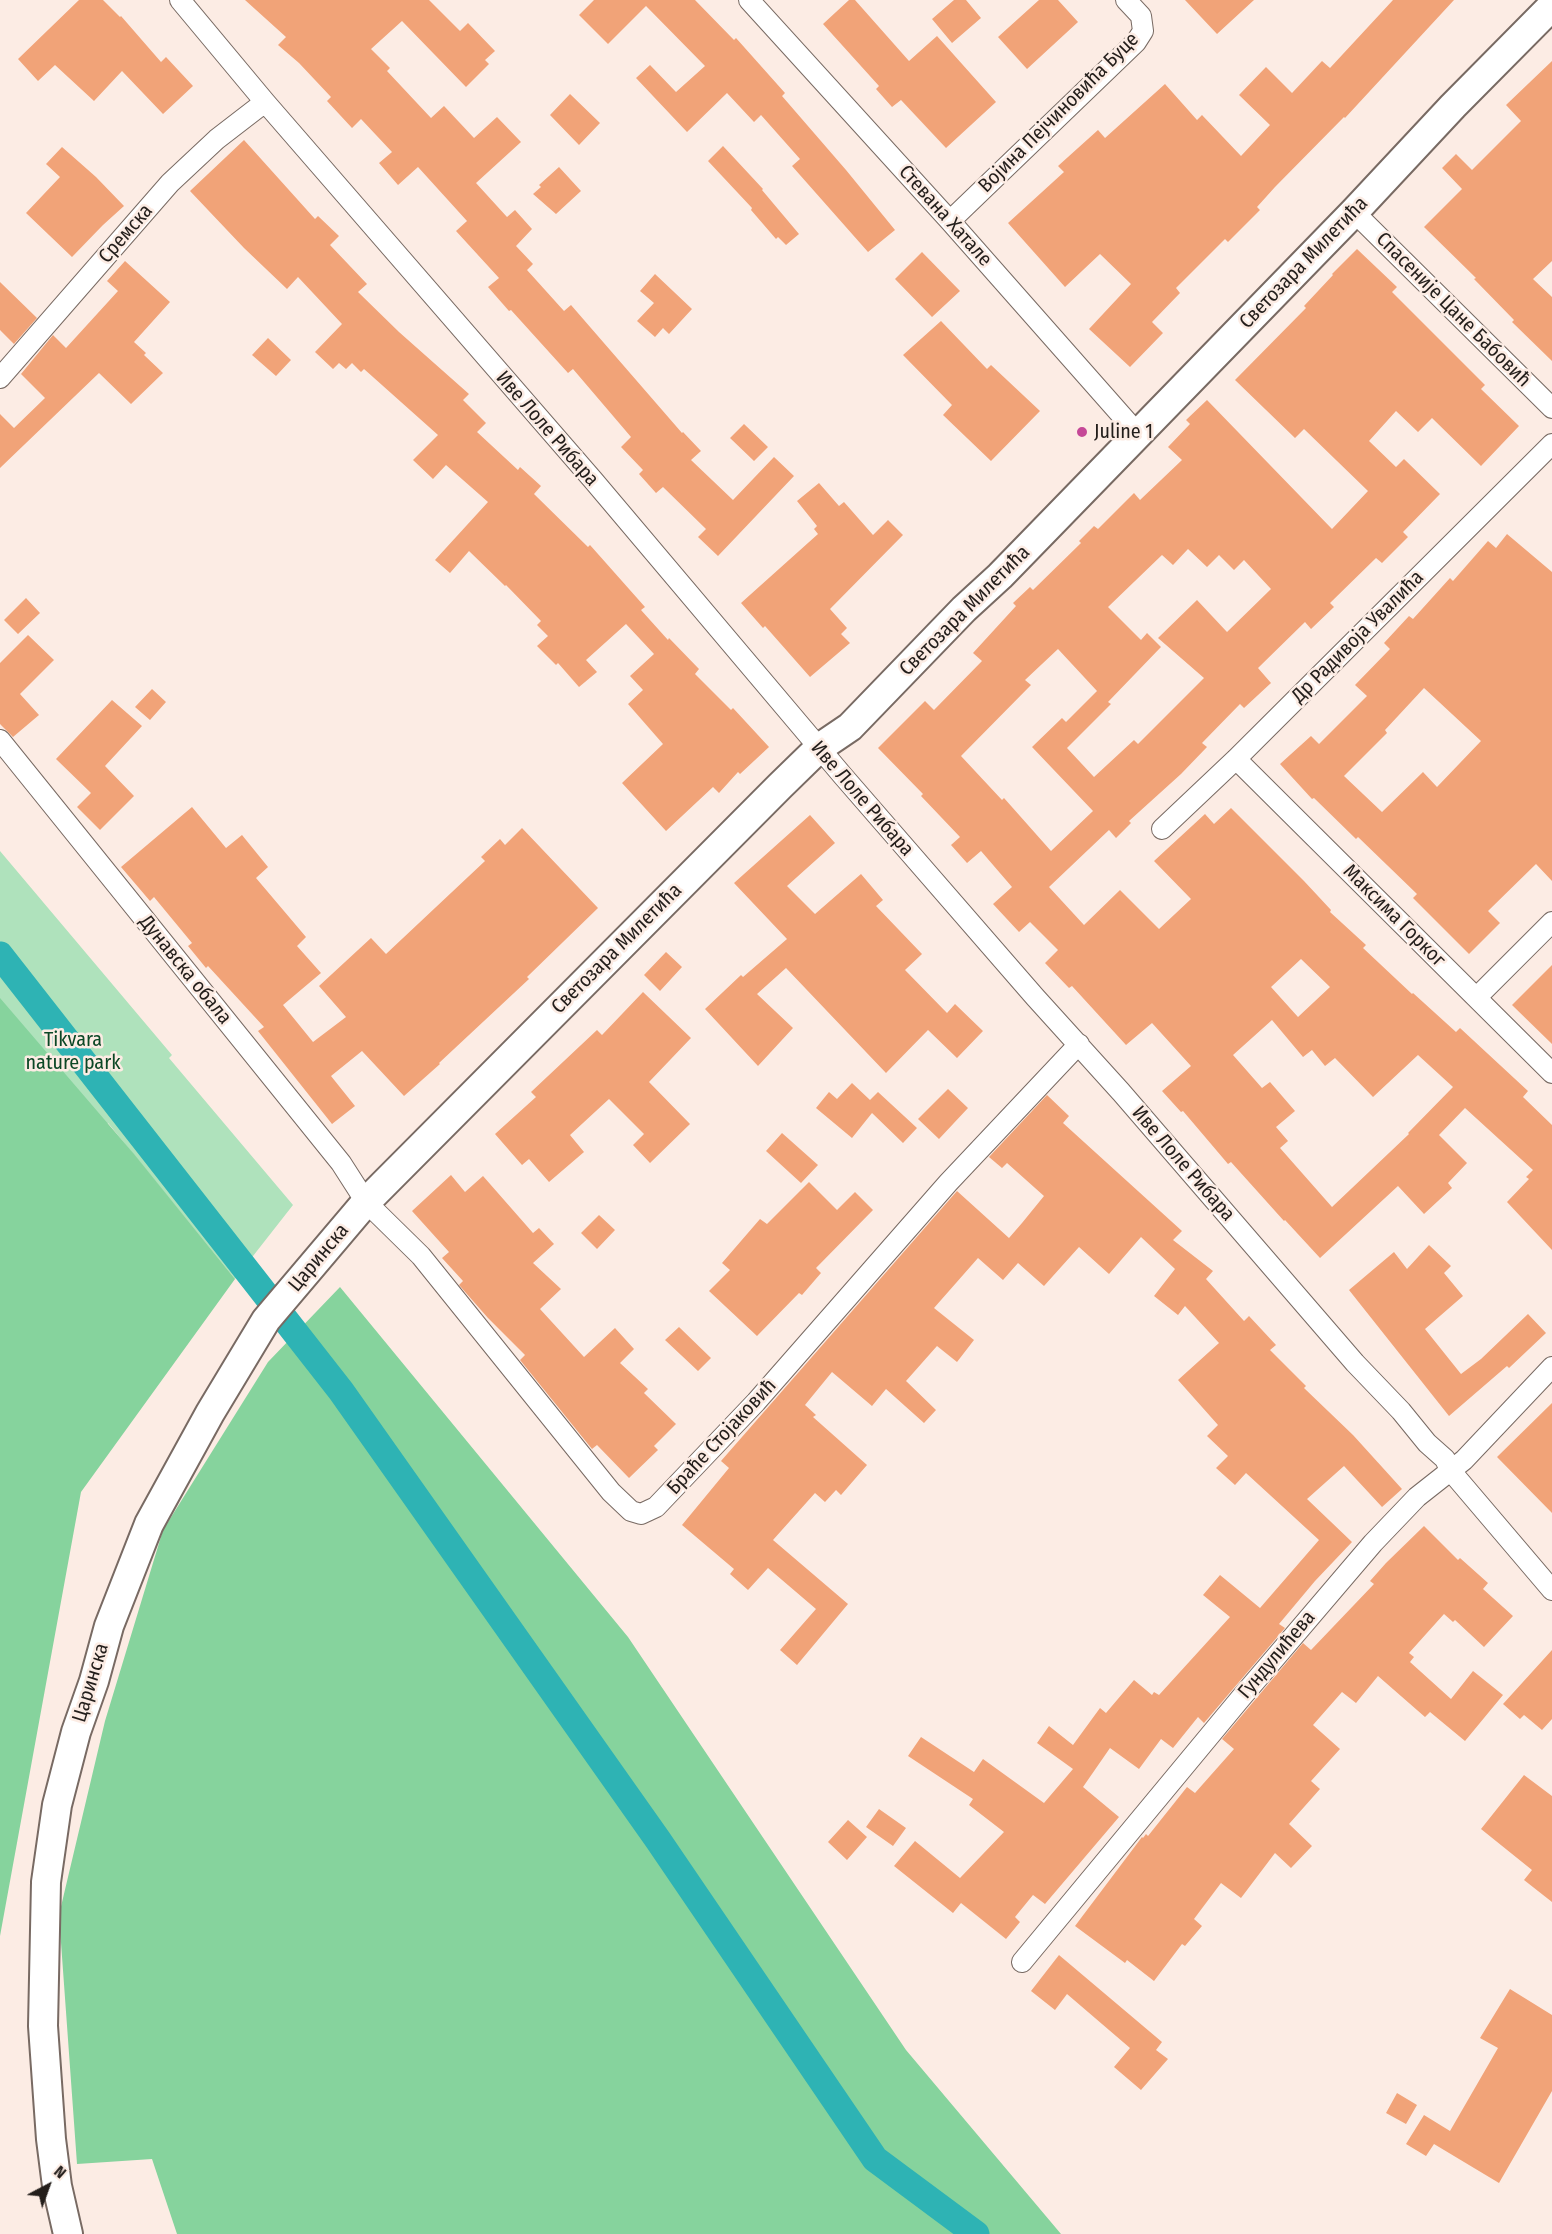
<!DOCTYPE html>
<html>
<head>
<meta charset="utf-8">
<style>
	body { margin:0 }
	#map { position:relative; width:1552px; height:2234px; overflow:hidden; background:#fcece4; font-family:"Fira Sans Condensed",sans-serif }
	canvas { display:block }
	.north { position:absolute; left:18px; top:2156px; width:60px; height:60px; -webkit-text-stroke:4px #fcece4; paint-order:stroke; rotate:41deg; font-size:16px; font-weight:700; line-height:24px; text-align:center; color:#231e1b }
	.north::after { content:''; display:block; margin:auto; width:21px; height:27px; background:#231e1b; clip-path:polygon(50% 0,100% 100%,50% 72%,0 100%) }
</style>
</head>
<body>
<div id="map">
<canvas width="1552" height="2234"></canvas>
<div class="north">N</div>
</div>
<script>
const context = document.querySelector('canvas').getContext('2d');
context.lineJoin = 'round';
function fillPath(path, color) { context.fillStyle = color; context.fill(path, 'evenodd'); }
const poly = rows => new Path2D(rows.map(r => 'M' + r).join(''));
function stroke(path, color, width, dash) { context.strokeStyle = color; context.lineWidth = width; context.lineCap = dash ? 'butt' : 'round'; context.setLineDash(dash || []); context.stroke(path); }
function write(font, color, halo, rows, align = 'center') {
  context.font = font + ' "Fira Sans Condensed",sans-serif'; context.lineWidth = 5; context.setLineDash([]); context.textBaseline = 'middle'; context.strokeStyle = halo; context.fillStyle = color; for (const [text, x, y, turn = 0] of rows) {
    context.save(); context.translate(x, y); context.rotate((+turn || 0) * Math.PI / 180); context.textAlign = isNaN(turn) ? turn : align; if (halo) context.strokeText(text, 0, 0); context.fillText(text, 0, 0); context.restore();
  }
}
const green = poly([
	[0,851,172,1055,169,1058,293,1205,235,1279,108,1123,0,1238]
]);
const forest = poly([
	[0,998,134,1154,235,1279,81,1492,0,1936],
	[340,1287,628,1637,906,2050,1061,2234,177,2234,152,2159,77,2164,59,1915,105,1721,163,1530,268,1362]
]);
const canal = poly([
	[0,955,341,1391,658,1840,875,2159,976,2234]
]);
const building = poly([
	[79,0,103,0,120,17,121,16,161,62,166,57,193,86,163,114,122,71,94,101,55,65,38,81,18,59],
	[245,0,429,0,460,31,468,23,495,51,485,60,489,64,466,87,402,21,371,49,390,68,387,71,431,118,444,106,474,138,497,117,521,142,476,183,507,217,515,210,532,229,516,246,533,264,527,270,564,311,571,305,682,433,683,432,701,451,691,460,733,500,774,457,794,476,718,556,698,537,706,529,663,487,656,493,639,474,643,470,621,447,631,437,573,369,568,373,511,310,509,311,488,287,499,278,456,231,467,221,418,167,398,185,379,163,392,152,361,119,352,128,327,101,331,97,299,63,278,45,286,37],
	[594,0,695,0,734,40,736,38,785,93,782,96,846,170,895,230,868,252,792,166,800,159,761,115,754,122,727,93,687,132,636,78,650,65,676,92,705,66,646,6,608,44,579,15],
	[849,0,855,0,909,61,937,36,996,102,946,148,901,100,892,107,876,89,879,86,823,24],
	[954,0,966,0,981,18,952,43,932,19],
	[1039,0,1058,0,1078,22,1027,69,998,37],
	[1185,0,1254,0,1217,34],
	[1393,0,1454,0,1345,118,1344,117,1275,187,1257,207,1260,210,1228,242,1225,239,1176,288,1180,293,1152,322,1163,333,1130,367,1089,329,1131,284,1100,254,1065,287,1008,223,1064,172,1058,166,1098,130,1105,138,1165,84,1197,120,1202,115,1241,156,1270,125,1239,95,1266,67,1292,93,1322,61,1330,68],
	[1552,61,1552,261,1533,279,1552,297,1552,361,1512,322,1514,320,1474,279,1476,278,1424,227,1462,189,1442,168,1456,154,1472,170,1521,121,1506,105],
	[570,94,600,123,579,145,550,115],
	[244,140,315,219,318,216,339,236,330,245,367,284,358,292,399,332,469,394,463,400,486,423,477,432,518,470,520,467,541,486,534,494,588,547,590,545,645,607,641,610,668,640,669,638,699,669,695,674,731,710,733,708,769,747,740,774,738,772,719,793,713,787,666,831,622,783,663,744,628,704,643,690,630,676,654,654,626,624,586,660,597,672,579,687,558,663,556,665,537,646,548,636,537,625,541,621,506,585,505,586,469,551,450,573,435,560,488,502,446,465,433,479,413,460,438,435,364,369,361,372,352,363,346,369,339,363,333,369,315,352,342,324,298,277,287,289,244,248,190,191],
	[723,146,763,189,762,190,799,234,786,245,778,237,776,239,751,210,752,208,708,161],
	[62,147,96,177,124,206,103,225,72,257,26,213,60,177,46,164],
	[559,167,581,191,556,214,533,194,541,187,539,185],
	[1357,249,1397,287,1392,292,1485,385,1481,389,1519,426,1481,466,1432,418,1418,432,1396,411,1369,441,1396,467,1404,459,1440,494,1403,532,1408,537,1382,563,1376,558,1330,603,1334,607,1311,629,1305,622,1258,668,1271,683,1244,708,1240,704,1202,743,1207,747,1181,774,1129,821,1131,823,1116,838,1109,830,1049,887,1084,925,1120,890,1159,929,1191,899,1154,861,1205,814,1214,824,1231,808,1304,881,1331,910,1330,912,1366,945,1363,948,1412,994,1413,993,1456,1032,1460,1028,1528,1091,1523,1097,1552,1125,1552,1250,1507,1202,1529,1179,1526,1177,1533,1170,1465,1108,1439,1135,1467,1163,1448,1183,1452,1188,1424,1214,1398,1186,1320,1258,1285,1220,1284,1221,1231,1162,1228,1164,1183,1111,1181,1112,1162,1091,1191,1066,1152,1023,1126,1045,1072,986,1069,988,1045,963,1058,950,1030,922,1019,932,993,904,1012,887,981,851,967,863,951,845,960,837,921,796,923,794,878,748,925,701,934,710,982,661,973,653,1016,606,1013,603,1030,587,1033,590,1081,543,1079,541,1094,526,1098,529,1134,493,1140,500,1182,460,1168,447,1190,424,1186,420,1207,400,1332,529,1368,491,1304,429,1295,438,1235,380,1306,308,1304,306,1333,275,1332,274],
	[1188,549,1207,567,1219,555,1234,570,1244,560,1271,589,1227,632,1197,600,1158,638,1204,678,1138,744,1134,740,1094,777,1067,748,1111,704,1108,702,1161,647,1147,633,1141,640,1108,607,1162,555,1173,565],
	[1058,649,1097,691,1066,722,1062,718,1032,747,1093,811,1051,851,1004,798,1002,800,961,756,1031,685,1025,680],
	[1301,959,1330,987,1298,1017,1271,987],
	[1272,1020,1303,1057,1312,1050,1325,1066,1335,1058,1373,1097,1418,1055,1453,1087,1408,1133,1409,1134,1332,1207,1280,1148,1288,1141,1276,1127,1295,1111,1270,1082,1262,1088,1233,1055],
	[922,252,960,291,932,317,895,279],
	[125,261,170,302,134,342,146,353,144,355,163,373,131,404,99,373,0,468,0,414,14,428,45,398,21,374,53,335,66,348,118,291,107,281],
	[655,274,692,309,669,334,663,328,655,337,637,321,654,303,640,291],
	[0,282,37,318,14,344,0,330],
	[941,321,987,369,991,365,1040,411,991,461,943,415,952,405,903,355],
	[268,338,291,360,276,376,252,355],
	[744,424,768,447,754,461,730,438],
	[819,483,839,506,844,502,873,535,888,520,903,535,830,609,847,628,841,634,850,643,810,677,765,626,763,628,741,603,818,534,814,529,817,526,797,501],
	[1507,534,1552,572,1552,881,1536,864,1488,911,1500,923,1469,954,1413,898,1417,894,1358,837,1356,839,1314,798,1312,799,1280,764,1311,736,1319,744,1367,696,1355,685,1390,649,1384,643,1409,616,1413,619,1450,578,1453,581,1488,541,1496,548],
	[1424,688,1481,741,1437,787,1423,772,1382,812,1344,776,1387,733,1385,730],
	[26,598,40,613,18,634,4,620],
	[28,635,54,660,20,694,39,715,13,737,0,724,0,663],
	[152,689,166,702,150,720,135,707],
	[112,700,142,726,105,766,134,796,100,830,77,807,91,793,56,759],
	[192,807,226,848,242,835,268,867,256,878,306,937,297,946,321,973,283,1005,313,1042,346,1017,319,986,371,938,386,954,485,861,481,857,500,839,505,845,522,828,598,908,527,977,529,979,439,1063,440,1064,404,1096,362,1051,331,1076,355,1106,332,1124,258,1031,264,1027,208,966,206,968,188,946,192,943,154,897,150,901,121,867],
	[810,815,835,843,787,886,815,914,861,874,883,900,876,906,922,954,905,970,947,1013,955,1004,983,1031,957,1058,928,1030,886,1073,786,968,757,994,793,1028,758,1066,705,1009,741,975,743,977,787,939,734,883],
	[666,952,682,967,660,991,644,975],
	[1552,965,1552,1044,1512,1005],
	[643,992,691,1038,649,1082,690,1124,650,1163,633,1145,644,1134,609,1099,570,1135,584,1152,549,1182,529,1159,522,1165,495,1134,536,1097,531,1092,597,1030,602,1035],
	[852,1083,870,1100,878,1092,917,1128,903,1143,872,1113,852,1138,816,1108,829,1092,837,1099],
	[948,1089,968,1108,939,1139,918,1119],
	[1047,1095,1069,1116,1063,1123,1182,1231,1173,1240,1213,1271,1206,1279,1244,1321,1249,1316,1276,1345,1270,1350,1306,1386,1304,1388,1353,1435,1402,1489,1382,1507,1344,1466,1307,1499,1352,1542,1315,1581,1279,1624,1285,1628,1204,1723,1198,1717,1173,1748,1161,1739,1139,1769,1110,1748,1083,1787,1119,1817,1045,1904,1033,1895,1015,1917,1020,1922,1006,1939,961,1903,953,1913,894,1866,915,1841,960,1878,1004,1832,969,1805,973,1799,908,1756,921,1737,974,1772,983,1759,1044,1803,1073,1769,1037,1743,1049,1726,1073,1745,1100,1708,1106,1713,1134,1680,1152,1695,1154,1692,1159,1695,1230,1617,1203,1595,1220,1575,1260,1608,1319,1540,1246,1473,1235,1485,1216,1468,1228,1456,1207,1436,1218,1425,1178,1380,1219,1343,1185,1306,1178,1315,1154,1296,1175,1269,1141,1237,1109,1274,1079,1247,1044,1286,1018,1263,1003,1280,978,1258,934,1308,974,1340,957,1362,937,1346,906,1381,936,1410,924,1423,886,1389,872,1406,832,1372,805,1405,816,1415,813,1417,867,1465,841,1495,836,1490,825,1502,815,1493,773,1540,848,1604,797,1665,780,1650,816,1609,768,1568,748,1590,730,1574,734,1569,682,1525,729,1468,721,1461,957,1191,1009,1238,1022,1223,1044,1196,1007,1163,1002,1168,989,1157],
	[782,1133,818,1165,801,1183,766,1151],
	[451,1175,465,1192,483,1176,533,1233,539,1228,554,1244,533,1263,561,1289,540,1309,584,1357,615,1328,634,1349,620,1363,648,1389,644,1393,676,1424,654,1446,658,1450,629,1478,597,1445,592,1449,520,1360,525,1355,488,1318,459,1285,463,1281,442,1258,449,1252,412,1211],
	[809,1182,837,1210,855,1192,873,1210,816,1268,821,1273,802,1295,799,1293,757,1336,709,1291,730,1270,722,1263,760,1219,767,1224],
	[599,1215,615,1230,597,1249,581,1233],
	[1429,1245,1451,1266,1444,1273,1463,1296,1425,1329,1461,1374,1481,1359,1528,1314,1546,1333,1509,1368,1507,1366,1449,1416,1349,1290,1394,1252,1407,1269],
	[679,1327,711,1358,698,1371,665,1340],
	[1552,1403,1552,1513,1497,1457],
	[1424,1526,1458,1560,1460,1558,1488,1583,1483,1589,1513,1616,1484,1647,1455,1620,1453,1622,1444,1614,1409,1653,1414,1657,1410,1662,1451,1699,1473,1671,1503,1695,1465,1741,1430,1712,1425,1717,1378,1676,1356,1703,1342,1692,1313,1725,1340,1749,1311,1781,1320,1789,1289,1824,1312,1846,1291,1868,1275,1853,1241,1898,1221,1883,1194,1919,1202,1926,1185,1946,1182,1944,1154,1981,1127,1960,1125,1963,1075,1926,1142,1837,1143,1838,1146,1834,1148,1836,1187,1787,1195,1793,1234,1749,1222,1739,1303,1643,1311,1650,1374,1584,1370,1581,1386,1563],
	[1552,1650,1552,1719,1542,1730,1524,1715,1520,1719,1503,1704],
	[1524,1775,1552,1796,1552,1902,1524,1880,1532,1870,1481,1829],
	[879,1809,906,1828,893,1846,866,1827],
	[848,1820,867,1837,847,1860,828,1842],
	[1059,1955,1162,2042,1156,2050,1168,2059,1141,2090,1114,2067,1130,2048,1067,1994,1055,2010,1031,1991],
	[1510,1989,1552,2015,1552,2091,1499,2183,1434,2144,1426,2156,1406,2144,1424,2115,1450,2131,1498,2048,1480,2038],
	[1397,2093,1417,2105,1406,2124,1386,2113]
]);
const minor = poly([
	[180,0,265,102,593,480,843,776,1035,997,1121,1092,1355,1363,1401,1411,1427,1443,1445,1459,1450,1470,1552,1590],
	[749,0,950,221,1138,434],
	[1354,212,1552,408],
	[950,221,1136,42,1143,31,1141,16,1126,0],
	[0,378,170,183,217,139,265,102],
	[0,740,341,1163,366,1202,421,1256,611,1492,631,1511,641,1514,656,1507,756,1402,948,1183,1079,1044],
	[1236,759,1552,1073],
	[1162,829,1236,759,1552,444],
	[1477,997,1552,922],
	[1022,1962,1240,1699,1373,1543,1417,1497,1464,1460,1552,1367]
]);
const secondary = poly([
	[68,2234,57,2186,51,2139,43,2026,46,1882,57,1805,76,1732,94,1681,109,1626,149,1524,210,1413,266,1320,366,1202,780,786,819,748,850,727,964,609,1000,576,1354,212,1453,106,1552,6]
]);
const markers = [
	[1082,432,6,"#c54897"]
];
const streetNames = [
	["Војина Пејчиновића Буце",1059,113,-45],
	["Стевана Хатале",945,216,48],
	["Сремска",126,234,-49],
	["Светозара Милетића",1304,263,-46],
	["Спасеније Цане Бабовић",1453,310,45],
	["Иве Лоле Рибара",547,429,49],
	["Светозара Милетића",965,611,-45],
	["Др Радивоја Увалића",1358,637,-45],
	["Иве Лоле Рибара",862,799,49],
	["Максима Горког",1394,916,45],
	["Светозара Милетића",617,949,-45],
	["Дунавска обала",185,970,51],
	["Иве Лоле Рибара",1183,1164,49],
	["Царинска",319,1258,-50],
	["Браће Стојаковић",722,1437,-47],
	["Гундулићева",1277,1655,-50],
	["Царинска",91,1683,-73]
];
const poiNames = [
	["Juline 1",1094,432]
];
const parkNames = [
	["Tikvara",73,1040],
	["nature park",73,1063]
];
fillPath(green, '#afe2bc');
fillPath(forest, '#86d39d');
stroke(canal, '#2eb3b4', 27);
fillPath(building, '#f1a378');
stroke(minor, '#786a63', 22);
stroke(secondary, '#786a63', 32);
stroke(minor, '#fff', 20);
stroke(secondary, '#fff', 28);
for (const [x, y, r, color] of markers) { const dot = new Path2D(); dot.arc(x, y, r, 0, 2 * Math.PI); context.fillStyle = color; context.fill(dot); stroke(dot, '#fcece4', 2); }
write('20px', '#231e1b', '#fcece4', streetNames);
write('20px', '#231e1b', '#fcece4', poiNames, 'left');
write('20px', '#0b4725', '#fcece4', parkNames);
</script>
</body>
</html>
